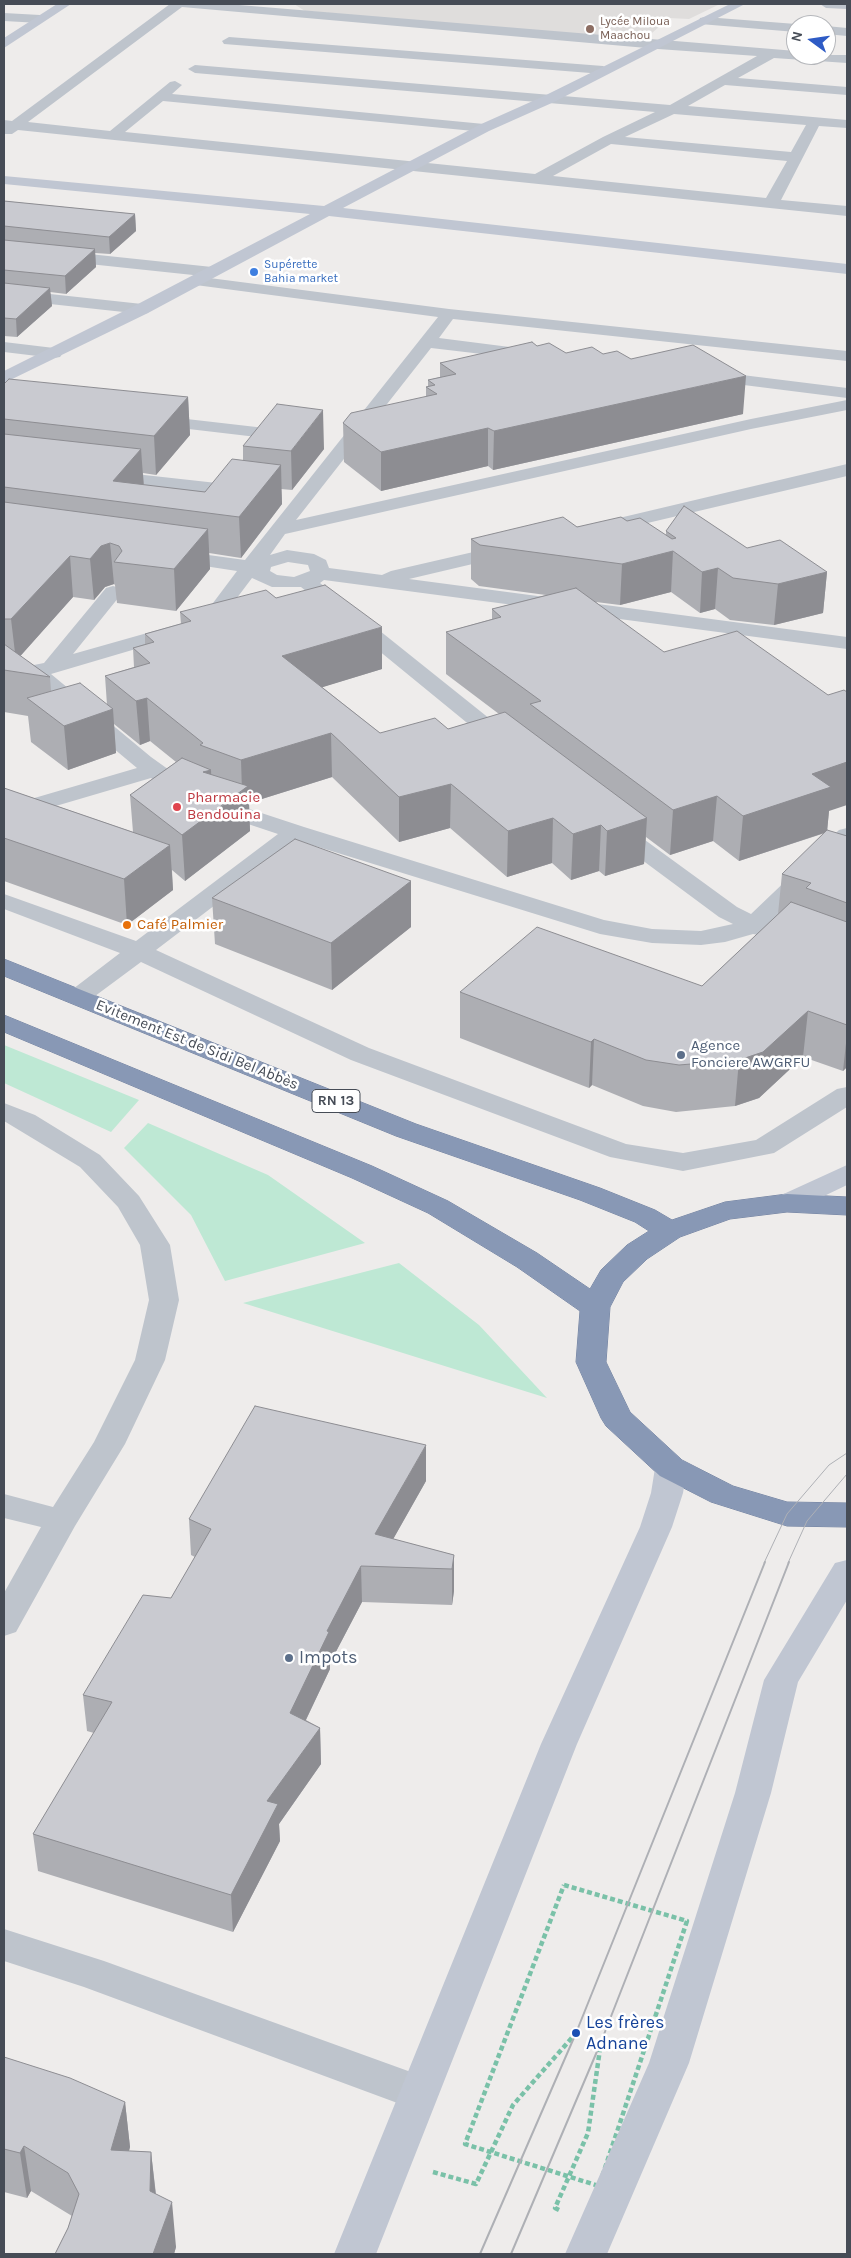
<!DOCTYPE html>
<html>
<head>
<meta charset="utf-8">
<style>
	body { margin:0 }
	#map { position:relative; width:851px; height:2258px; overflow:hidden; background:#eeeceb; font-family:Karla,sans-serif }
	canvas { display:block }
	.frame { position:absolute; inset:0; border:5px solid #464c56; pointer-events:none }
	.north { position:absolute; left:786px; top:15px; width:50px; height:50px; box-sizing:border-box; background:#fff; border:1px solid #b5b7bb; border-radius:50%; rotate:284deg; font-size:14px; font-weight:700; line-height:20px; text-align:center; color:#464c56 }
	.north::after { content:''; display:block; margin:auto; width:18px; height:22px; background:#2e5bc5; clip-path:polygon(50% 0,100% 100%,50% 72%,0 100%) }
</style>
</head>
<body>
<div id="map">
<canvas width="851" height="2258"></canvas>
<div class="frame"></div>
<div class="north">N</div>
</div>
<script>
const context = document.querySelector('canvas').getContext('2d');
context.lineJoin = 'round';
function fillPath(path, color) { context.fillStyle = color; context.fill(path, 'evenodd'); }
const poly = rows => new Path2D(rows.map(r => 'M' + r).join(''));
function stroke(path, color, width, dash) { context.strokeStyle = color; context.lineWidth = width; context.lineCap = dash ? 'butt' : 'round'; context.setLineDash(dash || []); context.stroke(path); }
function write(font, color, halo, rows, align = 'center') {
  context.font = font + ' Karla,sans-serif'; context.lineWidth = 5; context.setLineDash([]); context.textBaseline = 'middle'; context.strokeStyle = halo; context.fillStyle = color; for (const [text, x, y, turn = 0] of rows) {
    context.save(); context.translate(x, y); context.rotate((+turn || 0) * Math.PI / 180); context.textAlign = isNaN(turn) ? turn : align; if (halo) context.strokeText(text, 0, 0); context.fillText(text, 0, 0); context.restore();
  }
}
const education = poly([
	[294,4,720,4,689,19,669,18,644,40,305,11]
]);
const green = poly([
	[4,1045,139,1100,111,1132,4,1083],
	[148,1123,268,1175,365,1243,225,1281,191,1215,124,1148],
	[399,1263,479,1325,547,1398,243,1303]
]);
const path = poly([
	[564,1885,687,1921,599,2186,465,2144,564,1885],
	[433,2172,476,2184,513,2105,576,2033],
	[559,2210,555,2208,588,2133,601,2042]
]);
const street = poly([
	[170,4,227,4,796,51,796,55,847,55,847,63,774,58,738,78,847,87,847,95,725,85,688,106,847,120,847,128,819,126,781,200,847,206,847,216,18,130,12,134,4,134,4,120,12,121,170,4],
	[182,7,658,49,757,56,670,105,195,65,188,69,195,73,655,112,603,137,535,174,125,132,163,101,484,132,491,128,484,124,172,94,182,85,175,81,170,82,110,131,28,122,182,7],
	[674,114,806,125,791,152,625,137,674,114],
	[611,144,787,161,766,198,553,176,611,144],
	[820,4,847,4,847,9,826,8,820,4],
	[4,13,40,15,46,19,40,23,4,21,4,13],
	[705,17,796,24,799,25,796,25,796,32,700,24,699,21,700,18,705,17],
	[826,26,847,28,847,36,826,34,826,26],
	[229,37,603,66,610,70,603,74,224,44,222,41,229,37],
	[4,245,212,267,220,272,212,277,4,255,4,245],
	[194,276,449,309,847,351,847,361,453,319,439,338,533,350,539,351,542,355,539,359,533,360,431,348,296,520,751,419,847,400,847,410,751,429,285,534,270,555,287,550,314,554,326,560,329,568,382,575,391,571,508,544,515,546,518,550,515,554,409,579,847,637,847,649,324,580,320,583,515,739,518,744,515,749,507,751,499,749,301,587,272,587,252,578,221,619,200,630,51,674,151,757,193,787,231,803,304,827,604,920,652,929,701,931,733,924,719,917,607,834,603,829,607,824,615,822,623,824,737,907,751,914,839,830,847,828,847,848,770,923,775,929,772,934,763,936,753,934,725,942,701,945,652,943,600,934,299,841,156,950,369,1048,626,1144,683,1153,756,1140,837,1089,847,1087,847,1107,774,1153,683,1171,610,1157,351,1060,141,962,87,1002,78,1005,69,1002,65,997,69,992,120,953,4,909,4,894,136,941,278,834,215,813,177,797,151,778,32,813,4,810,4,796,31,799,137,768,29,678,4,674,4,662,34,665,44,663,106,588,113,586,120,588,123,592,73,654,186,622,207,611,237,571,165,560,162,556,165,552,172,550,245,560,438,317,188,284,186,281,194,276],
	[288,562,308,565,310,571,294,577,277,575,270,571,271,567,288,562],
	[4,289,142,304,148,305,150,309,148,313,142,314,4,299,4,289],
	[4,342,54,348,60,349,63,353,60,357,54,358,4,352,4,342],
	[710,371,847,388,847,398,704,380,701,376,704,372,710,371],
	[152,415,291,431,297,432,300,436,297,440,291,441,146,424,143,420,146,416,152,415],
	[847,464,847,476,605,533,598,531,595,527,598,523,847,464],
	[108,471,244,486,251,488,254,492,251,496,244,498,101,481,99,477,101,473,108,471],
	[4,1103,35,1115,100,1155,139,1196,170,1245,179,1300,165,1360,125,1444,75,1526,16,1632,4,1636,4,1593,41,1527,4,1518,4,1494,53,1507,94,1442,135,1360,149,1300,140,1245,118,1207,80,1167,4,1121,4,1103],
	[4,1929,104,1961,433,2080,439,2093,433,2106,419,2111,84,1987,4,1961,4,1929]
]);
const secondary = poly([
	[57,4,71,4,4,48,4,38,57,4],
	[730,4,745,4,554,102,489,131,343,208,847,264,847,274,329,216,148,313,4,383,4,371,136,305,310,214,4,184,4,176,324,206,479,125,544,96,730,4],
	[847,1165,847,1185,797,1209,787,1212,777,1209,773,1203,777,1197,847,1165],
	[671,1457,682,1460,687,1468,683,1493,672,1527,577,1744,376,2254,334,2254,541,1744,640,1527,651,1493,655,1468,660,1460,671,1457],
	[847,1560,847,1600,798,1682,771,1793,689,2063,607,2254,565,2254,649,2063,735,1793,764,1680,835,1563,847,1560]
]);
const highway = poly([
	[4,959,416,1124,600,1188,655,1210,672,1220,725,1202,787,1194,847,1197,847,1215,787,1212,730,1219,680,1237,647,1259,623,1282,610,1307,606,1362,630,1412,682,1460,733,1486,787,1502,847,1503,847,1527,787,1526,711,1502,660,1476,606,1426,601,1418,576,1362,580,1311,517,1267,428,1213,352,1178,4,1032,4,1015,372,1166,448,1201,537,1253,590,1289,601,1270,627,1245,649,1231,635,1222,580,1200,396,1136,4,976,4,959]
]);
const tramFar1 = poly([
	[764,1563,787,1514,829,1465,847,1453],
	[788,1563,807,1521,847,1474]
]);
const tram = poly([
	[480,2254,576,2033,765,1562],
	[511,2254,601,2042,789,1562]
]);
const wall = poly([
	[4,201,135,214,136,231,110,254,95,253,96,267,66,294,50,292,52,306,17,337,4,336],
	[537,346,566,353,603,354,631,359,743,414,493,470,488,466,381,491,344,462,343,423,426,397,426,387,428,386,428,380,440,377,440,363],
	[4,384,188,397,190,435,156,475,143,473,144,485,205,492,243,460,243,446,324,449,292,490,281,489,282,504,241,558,209,553,210,569,176,611,117,603,115,585,114,584,105,587,94,600,73,597,20,656,50,677,51,691,107,705,105,676,134,667,133,648,145,644,145,634,181,624,180,612,276,598,382,669,322,687,380,733,448,729,499,714,446,674,446,632,492,619,492,609,546,595,479,586,471,579,471,539,627,521,666,535,666,531,747,548,827,572,823,613,774,625,730,620,715,609,700,613,671,592,620,605,596,602,829,811,827,831,847,836,847,1067,843,1071,803,1057,759,1098,735,1106,676,1112,643,1106,592,1085,589,1088,460,1038,460,992,702,986,778,914,782,874,825,833,739,861,713,841,670,855,646,837,644,864,605,876,599,871,571,880,552,863,507,877,450,828,399,842,332,777,249,803,250,831,185,881,172,870,173,890,127,925,4,881,4,788,133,832,130,795,176,762,150,741,140,745,114,724,116,753,68,770,31,742,28,716,4,712],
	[411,881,411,927,332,990,215,944,212,898],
	[426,1481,393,1539,454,1555,454,1591,452,1605,362,1602,330,1663,330,1669,306,1720,320,1728,321,1764,279,1824,280,1841,233,1932,38,1871,33,1834,94,1733,87,1731,83,1695,171,1598,195,1557,191,1555,189,1519],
	[4,2057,125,2102,130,2147,129,2151,151,2152,156,2194,176,2247,174,2254,55,2254,68,2228,72,2216,31,2191,27,2198,4,2192]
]);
const shadedWall = poly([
	[135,214,136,231,110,254,109,237],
	[95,249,96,267,66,294,65,276],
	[50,288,52,306,17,337,16,319],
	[746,376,743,414,493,470,494,431],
	[188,397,190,435,156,475,154,436],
	[323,410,324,449,292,490,291,451],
	[488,428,488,466,381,491,381,452],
	[141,449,144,489,113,481],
	[281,465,282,504,241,558,239,517],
	[208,529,210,569,176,611,174,569],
	[110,543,114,584,105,587,94,600,90,559,101,546],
	[673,551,671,592,620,605,622,564],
	[70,556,73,597,16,661,11,619],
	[718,568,715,609,700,613,702,572],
	[827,572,823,613,774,625,778,584],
	[382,627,382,669,284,699,282,656],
	[147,698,150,741,140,745,136,701],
	[113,709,116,753,68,770,64,726],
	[847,728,847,805,829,811,827,832,739,861,743,816,812,774],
	[331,733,332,777,249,803,250,831,185,881,182,835,203,772,211,770,213,813,242,791,241,760],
	[451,784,450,828,399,842,399,797],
	[717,796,713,841,670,855,673,810],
	[553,818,552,863,507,877,508,831],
	[647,818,644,864,605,876,607,831],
	[601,825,599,871,571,880,573,834],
	[170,845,173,890,127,925,124,879],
	[411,881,411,927,332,990,331,943],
	[808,1011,803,1057,759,1098,735,1106,739,1060],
	[847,1034,847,1067,843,1071],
	[594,1039,592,1085,589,1088,591,1042],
	[426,1445,426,1481,378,1566,375,1534],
	[454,1555,454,1591,452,1605,452,1569],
	[361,1566,362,1602,330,1663,330,1669,292,1749,290,1713,327,1631],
	[320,1728,321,1764,279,1824,280,1841,233,1932,231,1895,267,1801],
	[125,2102,130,2147,116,2195,111,2150],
	[24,2146,31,2191,27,2198,20,2153],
	[151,2152,156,2197,150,2191],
	[172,2202,176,2247,174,2254,153,2254]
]);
const building = poly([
	[4,201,135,214,109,237,4,226,4,201],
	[4,240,95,249,65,276,4,270,4,240],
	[4,283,50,288,16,319,4,318,4,283],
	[532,342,537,346,549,343,566,353,592,347,603,354,617,351,631,359,693,345,746,376,494,431,488,428,381,452,343,423,351,413,437,394,426,387,435,385,428,380,456,374,440,363,532,342],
	[9,379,188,397,154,436,4,419,4,384,9,379],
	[277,404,323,410,291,451,243,446,277,404],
	[4,434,141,449,113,481,205,492,232,459,281,465,239,517,4,487,4,434],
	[4,502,208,529,174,569,114,562,122,551,119,546,110,543,101,546,90,559,70,556,11,619,4,619,4,502],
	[684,506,747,548,780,540,827,572,778,584,733,578,718,568,702,572,673,551,622,564,480,545,471,539,563,517,577,527,621,517,627,521,640,518,672,539,676,538,666,531,684,506],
	[325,585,382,627,282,656,380,733,435,718,448,729,505,712,647,818,607,831,601,825,573,834,553,818,508,831,451,784,399,797,331,733,241,760,200,745,203,743,147,698,136,701,105,676,150,663,133,648,154,642,145,634,191,621,180,612,266,590,276,598,325,585],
	[576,588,664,652,737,631,828,695,844,690,847,692,847,762,812,774,831,787,743,816,717,796,673,810,530,704,541,701,446,632,501,617,492,609,576,588],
	[4,644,50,677,4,670,4,644],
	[80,683,113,709,64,726,27,698,80,683],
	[182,758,211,770,203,772,248,786,182,835,130,795,182,758],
	[4,788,170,845,124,879,4,838,4,788],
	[827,830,847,836,847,903,806,888,811,883,782,874,827,830],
	[295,839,411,881,331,943,212,898,295,839],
	[791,902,847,922,847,1025,808,1011,763,1052,739,1060,679,1065,646,1060,594,1039,591,1042,460,992,537,927,702,986,791,902],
	[255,1406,426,1445,375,1534,454,1555,452,1569,361,1566,327,1631,329,1632,290,1713,320,1728,267,1801,278,1804,231,1895,33,1834,112,1702,83,1695,143,1595,171,1598,211,1529,189,1519,255,1406],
	[4,2057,70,2078,125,2102,111,2150,151,2152,150,2191,172,2202,153,2254,55,2254,68,2228,79,2194,68,2173,24,2146,20,2153,4,2149,4,2057]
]);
const markers = [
	[590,29,5,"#8d6e63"],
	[254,272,5,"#3f7fe0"],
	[177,807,5,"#e0444e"],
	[127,925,5,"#e8710a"],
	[681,1055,5,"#5c6f8a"],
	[289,1658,5,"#5c6f8a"],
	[576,2033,5,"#1a4fb4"]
];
const farEducationnames = [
	["Lycée Miloua",600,22],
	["Maachou",600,36]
];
const farShopnames = [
	["Supérette",264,265],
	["Bahia market",264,279]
];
const shields = [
	[336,1101,48]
];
const shieldNames = [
	["RN 13",336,1101]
];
const healthNames = [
	["Pharmacie",187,798],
	["Bendouina",187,815]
];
const foodNames = [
	["Café Palmier",137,925]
];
const streetNames = [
	["Evitement Est de Sidi Bel Abbès",197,1045,22]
];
const serviceNames = [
	["Agence",691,1046],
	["Fonciere AWGRFU",691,1063]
];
const nearServicenames = [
	["Impots",299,1658]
];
const nearTransitnames = [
	["Les frères",586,2023],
	["Adnane",586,2044]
];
fillPath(education, '#dfdddc');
fillPath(green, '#bee8d4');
stroke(highway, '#7483a0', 1);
stroke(path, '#7ac1a8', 4.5, [5, 3]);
fillPath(street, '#bec4cc');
fillPath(secondary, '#c0c6d2');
fillPath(highway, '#8898b5');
stroke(tramFar1, '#aeb0b5', 1);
stroke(tram, '#aeb0b5', 2);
fillPath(wall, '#adaeb3');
fillPath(shadedWall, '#8d8d92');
fillPath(building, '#c9cad0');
stroke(building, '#8d8d92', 1);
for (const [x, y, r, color] of markers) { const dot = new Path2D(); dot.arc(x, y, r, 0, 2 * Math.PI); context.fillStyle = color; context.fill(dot); stroke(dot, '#fff', 2); }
write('12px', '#785e54', '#fff', farEducationnames, 'left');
write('12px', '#366cbe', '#fff', farShopnames, 'left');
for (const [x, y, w] of shields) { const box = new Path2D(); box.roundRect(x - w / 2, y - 11.5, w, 23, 4); context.fillStyle = '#fff'; context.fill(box); stroke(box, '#464c56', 1); }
write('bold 14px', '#464c56', null, shieldNames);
write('15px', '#be3a42', '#fff', healthNames, 'left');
write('15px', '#c56008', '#fff', foodNames, 'left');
write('15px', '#464c56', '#fff', streetNames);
write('15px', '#4e5e75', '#fff', serviceNames, 'left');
write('18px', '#4e5e75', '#fff', nearServicenames, 'left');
write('18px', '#164399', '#fff', nearTransitnames, 'left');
</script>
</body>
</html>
